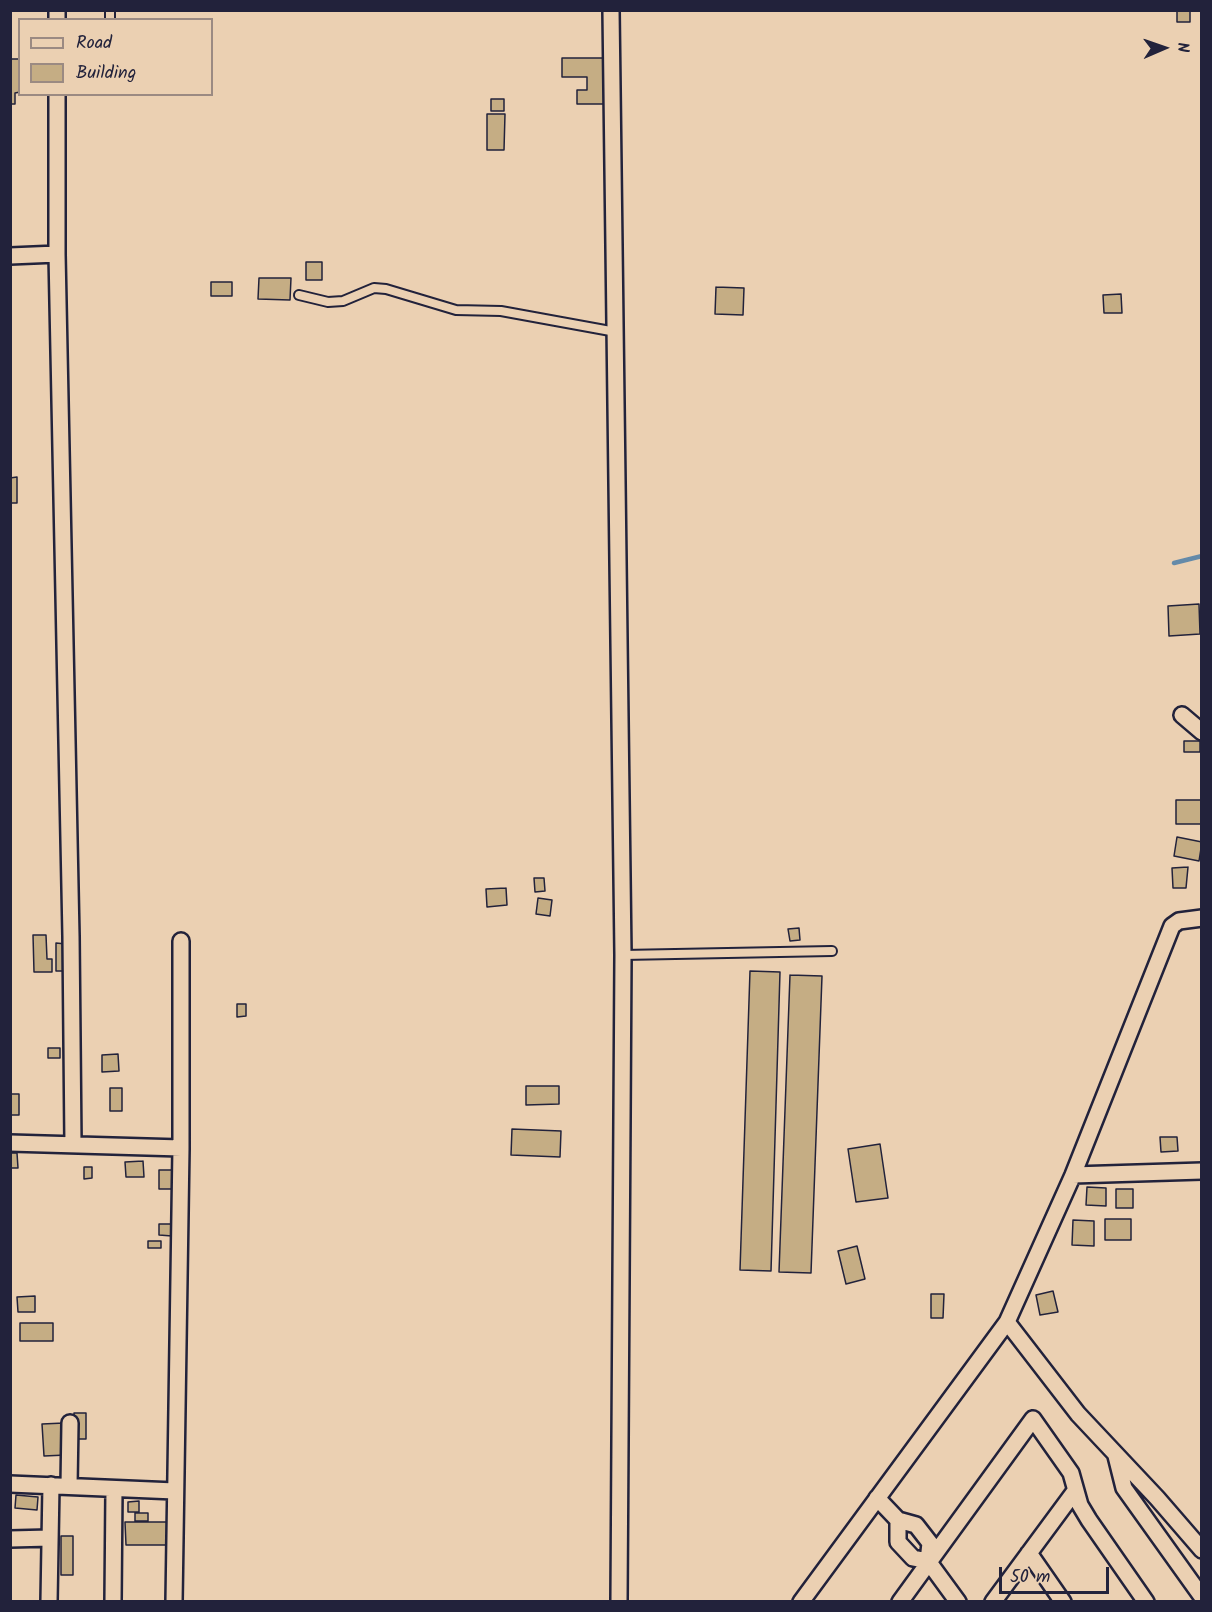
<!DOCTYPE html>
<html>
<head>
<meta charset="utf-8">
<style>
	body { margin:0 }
	#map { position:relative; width:1212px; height:1612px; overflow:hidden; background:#ebd0b2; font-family:Kalam,sans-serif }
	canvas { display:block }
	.frame { position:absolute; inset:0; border:12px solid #22223b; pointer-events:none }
	.legend { position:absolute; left:18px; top:18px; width:195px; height:78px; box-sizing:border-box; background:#ebd0b2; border:2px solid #9b8a82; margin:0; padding:8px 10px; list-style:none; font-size:18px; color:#22223b }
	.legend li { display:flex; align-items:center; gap:12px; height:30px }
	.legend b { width:30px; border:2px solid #9b8a82 }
	.north { position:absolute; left:1134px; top:18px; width:60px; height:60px; -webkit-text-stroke:4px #ebd0b2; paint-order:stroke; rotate:88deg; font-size:16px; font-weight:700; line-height:24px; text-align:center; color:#22223b }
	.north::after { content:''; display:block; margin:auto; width:21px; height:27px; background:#22223b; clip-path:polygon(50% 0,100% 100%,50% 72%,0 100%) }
	.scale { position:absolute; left:999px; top:1567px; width:110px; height:27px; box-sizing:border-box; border:3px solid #22223b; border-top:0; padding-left:8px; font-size:18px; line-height:21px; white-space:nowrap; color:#22223b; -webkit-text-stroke:4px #ebd0b2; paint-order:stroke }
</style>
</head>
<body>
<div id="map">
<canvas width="1212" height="1612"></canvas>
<div class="frame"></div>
<ul class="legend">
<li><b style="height:8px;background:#ebd0b2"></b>Road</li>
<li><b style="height:16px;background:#c5ad84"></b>Building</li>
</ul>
<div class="north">N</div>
<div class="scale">50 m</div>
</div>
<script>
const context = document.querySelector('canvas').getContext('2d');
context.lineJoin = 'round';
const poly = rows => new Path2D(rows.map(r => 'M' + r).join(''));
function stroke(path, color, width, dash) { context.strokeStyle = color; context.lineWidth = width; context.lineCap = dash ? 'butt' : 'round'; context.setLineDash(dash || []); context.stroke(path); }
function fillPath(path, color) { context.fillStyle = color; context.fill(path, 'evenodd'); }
const stream = poly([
	[1174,563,1202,556]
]);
const building = poly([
	[1177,10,1190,10,1190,22,1177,22,1177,10],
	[562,58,605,58,605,104,577,104,577,90,587,90,587,77,562,77,562,58],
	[10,59,20,59,20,92,15,93,15,104,10,104,10,59],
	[491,99,504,99,504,111,491,111,491,99],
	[487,114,505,114,504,150,487,150,487,114],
	[306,262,322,262,322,280,306,280,306,262],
	[259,278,291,278,290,300,258,299,259,278],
	[211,282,232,282,232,296,211,296,211,282],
	[716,287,744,288,743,315,715,314,716,287],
	[1121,294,1122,313,1104,313,1103,295,1121,294],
	[17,477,17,503,10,503,10,478,17,477],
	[1199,604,1200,634,1169,636,1168,606,1199,604],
	[1184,741,1200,741,1200,752,1184,752,1184,741],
	[1176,800,1202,800,1202,824,1176,824,1176,800],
	[1177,837,1202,842,1199,861,1174,856,1177,837],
	[1188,867,1186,888,1173,888,1172,868,1188,867],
	[534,878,544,878,545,891,535,892,534,878],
	[506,888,507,905,487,907,486,889,506,888],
	[538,898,552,900,550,916,536,914,538,898],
	[799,928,800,940,790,941,788,929,799,928],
	[33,935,46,935,47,959,52,959,52,972,34,972,33,935],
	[56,943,66,944,66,971,56,971,56,943],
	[750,971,780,972,771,1271,740,1270,750,971],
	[790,975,822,976,811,1273,779,1272,790,975],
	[237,1004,246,1004,246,1016,237,1017,237,1004],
	[48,1048,60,1048,60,1058,48,1058,48,1048],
	[118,1054,119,1071,102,1072,102,1055,118,1054],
	[526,1086,559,1086,559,1104,526,1105,526,1086],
	[110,1088,122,1088,122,1111,110,1111,110,1088],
	[10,1094,19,1094,19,1115,10,1115,10,1094],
	[512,1129,561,1131,560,1157,511,1155,512,1129],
	[1160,1137,1177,1137,1178,1151,1161,1152,1160,1137],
	[880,1144,888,1198,856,1202,848,1149,880,1144],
	[10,1153,17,1153,18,1168,10,1168,10,1153],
	[143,1161,144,1177,126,1177,125,1162,143,1161],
	[84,1167,92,1167,92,1178,84,1179,84,1167],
	[159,1170,174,1170,173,1189,159,1189,159,1170],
	[1087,1187,1106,1188,1106,1206,1086,1205,1087,1187],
	[1116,1189,1133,1189,1133,1208,1116,1208,1116,1189],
	[1105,1219,1131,1219,1131,1240,1105,1240,1105,1219],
	[1073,1220,1094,1221,1094,1246,1072,1245,1073,1220],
	[159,1224,172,1224,172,1236,159,1235,159,1224],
	[148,1241,161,1241,161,1248,148,1248,148,1241],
	[857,1246,865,1279,846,1284,838,1251,857,1246],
	[1053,1291,1058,1312,1040,1315,1036,1295,1053,1291],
	[931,1294,944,1294,943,1318,931,1318,931,1294],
	[35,1296,35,1312,18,1312,17,1297,35,1296],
	[20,1323,53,1323,53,1341,20,1341,20,1323],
	[74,1413,86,1413,86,1439,73,1439,74,1413],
	[64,1423,66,1455,44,1456,42,1424,64,1423],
	[16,1495,38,1497,37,1510,15,1508,16,1495],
	[139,1501,139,1512,128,1512,128,1502,139,1501],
	[135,1513,148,1513,148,1521,135,1521,135,1513],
	[125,1522,171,1522,171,1545,126,1545,125,1522],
	[61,1536,73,1536,73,1575,61,1575,61,1536]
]);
const lane = poly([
	[110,10,110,20],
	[299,295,328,302,343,301,374,288,386,289,456,310,501,311,616,332],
	[623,955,832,951]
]);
const street = poly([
	[57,10,57,20],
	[611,10,623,955,619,1602],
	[57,94,57,254,71,936,73,1145],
	[10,256,57,254],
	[1182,715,1202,732],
	[10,1143,181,1148],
	[1073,1175,1202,1171],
	[1007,1322,1078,1414,1157,1498,1202,1550],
	[1116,1456,1124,1488,1202,1597],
	[10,1484,175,1491],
	[69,1486,70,1423],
	[877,1498,898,1520,916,1525,930,1543,928,1561,958,1602],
	[898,1520,898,1542,913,1558,928,1561],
	[10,1539,50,1538],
	[1029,1553,1063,1602],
	[49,1602,51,1485],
	[113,1602,114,1489],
	[174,1602,181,1148,181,941],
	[801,1602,1007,1322,1073,1175,1172,926,1179,921,1202,918],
	[900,1602,1033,1419,1071,1473,1080,1505,1089,1520,1146,1602],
	[993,1602,1075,1491]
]);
stroke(stream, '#648aa9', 4.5);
fillPath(building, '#c5ad84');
stroke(building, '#22223b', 1.5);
stroke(lane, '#22223b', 12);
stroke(street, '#22223b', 20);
stroke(lane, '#ebd0b2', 8);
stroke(street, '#ebd0b2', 15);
</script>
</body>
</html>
